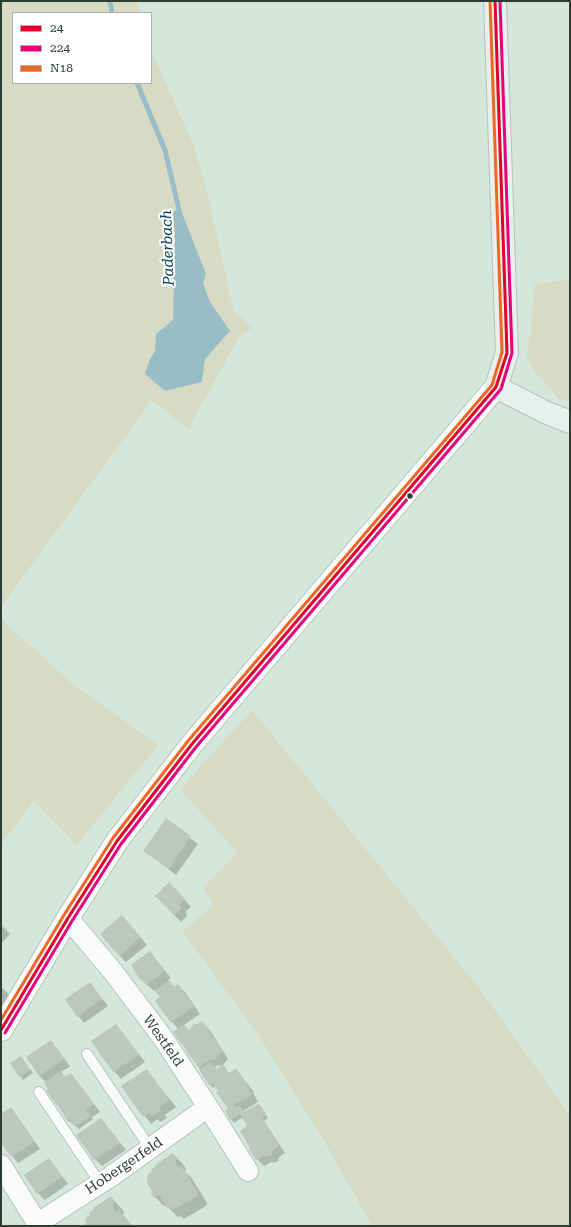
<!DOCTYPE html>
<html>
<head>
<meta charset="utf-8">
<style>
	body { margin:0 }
	#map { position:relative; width:571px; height:1227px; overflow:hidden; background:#d5e7dd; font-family:"Roboto Serif",serif }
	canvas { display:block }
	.frame { position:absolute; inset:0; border:2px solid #2f3c34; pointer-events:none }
	.legend { position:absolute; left:12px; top:12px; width:140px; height:72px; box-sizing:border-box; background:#fff; border:1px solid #acb1ae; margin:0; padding:5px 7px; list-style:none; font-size:12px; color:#2f3c34 }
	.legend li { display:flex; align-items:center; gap:8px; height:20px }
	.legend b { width:20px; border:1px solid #acb1ae }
</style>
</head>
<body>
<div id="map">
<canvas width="571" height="1227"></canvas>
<div class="frame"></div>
<ul class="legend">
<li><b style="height:5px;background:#e4002b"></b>24</li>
<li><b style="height:5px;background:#e5007d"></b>224</li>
<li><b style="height:5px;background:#f26522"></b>N18</li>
</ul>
</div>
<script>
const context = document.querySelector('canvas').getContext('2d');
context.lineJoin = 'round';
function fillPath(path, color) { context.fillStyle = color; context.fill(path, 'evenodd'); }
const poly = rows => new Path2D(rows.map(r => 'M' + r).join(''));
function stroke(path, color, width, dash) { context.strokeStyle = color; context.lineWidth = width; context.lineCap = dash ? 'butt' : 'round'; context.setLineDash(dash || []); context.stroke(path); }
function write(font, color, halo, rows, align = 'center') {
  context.font = font + ' "Roboto Serif",serif'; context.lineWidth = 4; context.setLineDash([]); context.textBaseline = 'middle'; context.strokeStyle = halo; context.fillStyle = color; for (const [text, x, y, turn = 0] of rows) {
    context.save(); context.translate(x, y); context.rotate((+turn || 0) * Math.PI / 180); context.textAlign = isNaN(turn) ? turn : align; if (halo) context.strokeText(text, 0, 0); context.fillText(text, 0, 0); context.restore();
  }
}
const green = poly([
	[1,1,138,1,140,13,13,13,13,83,151,83,151,50,192,141,205,182,234,311,252,328,240,336,191,424,191,431,152,400,1,607],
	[570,279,570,401,559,399,535,372,527,358,535,284],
	[1,619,69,681,158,745,77,845,33,801,1,845],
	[252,710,480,989,570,1115,570,1226,372,1226,324,1141,257,1033,182,931,214,906,203,888,237,853,180,789]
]);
const water = poly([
	[180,208,206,274,203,283,210,302,230,331,205,359,202,382,165,391,145,374,150,359,155,351,156,334,173,320,175,234,173,212]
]);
const shadow = poly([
	[166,820,198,844,176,875,145,851],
	[176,890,191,907,186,911,187,916,181,922,156,896],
	[122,916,147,945,126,962,119,955],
	[1,925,10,934,1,944],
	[150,953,171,978,168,980,175,988,178,985,185,992,200,1014,184,1025,189,1031,202,1022,209,1029,228,1059,223,1065,229,1074,236,1070,254,1092,253,1093,258,1102,243,1111,244,1113,259,1105,262,1108,268,1118,264,1121,285,1153,279,1157,278,1161,274,1163,271,1162,264,1166,257,1159,252,1148,249,1127,243,1117,234,1123,231,1119,230,1109,216,1086,213,1088,210,1084,181,1040,178,1029,156,1001,161,998,155,990,154,991,141,979,133,966],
	[218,1065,222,1066,216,1070,215,1067],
	[90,983,108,1006,84,1023,78,1016],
	[1,987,12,997,1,1011],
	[116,1025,145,1062,121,1079,102,1057,92,1041],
	[51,1041,70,1066,61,1072,66,1078,71,1074,100,1112,92,1117,93,1119,79,1129,69,1121,47,1090,49,1089,46,1082,39,1076],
	[21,1057,33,1073,23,1080,11,1063],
	[146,1070,176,1107,165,1115,167,1118,160,1122,158,1119,151,1124,122,1087],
	[11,1109,17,1116,40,1149,18,1163,1,1142,1,1115],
	[101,1119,126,1150,102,1166,95,1159],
	[173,1154,183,1164,186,1169,185,1172,191,1177,207,1203,206,1206,184,1219,180,1216,178,1217,167,1206,164,1206,154,1196],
	[49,1159,68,1184,45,1200,38,1193],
	[111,1197,121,1208,124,1212,123,1215,132,1226,86,1226]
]);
const stream = poly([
	[110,1,112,13],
	[137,83,165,150,180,214]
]);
const building = poly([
	[166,818,191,836,169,869,143,851],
	[169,882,185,899,180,904,181,909,174,915,155,896],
	[122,915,141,937,119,956,100,934],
	[150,951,165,971,146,985,141,978,140,980,131,965],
	[169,980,174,987,178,984,194,1006,171,1023,155,1001,160,997,155,991],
	[90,982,102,999,77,1017,65,999],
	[202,1021,222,1051,215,1060,211,1059,198,1067,173,1032,184,1024,189,1030,194,1024,198,1024],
	[116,1024,139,1055,113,1072,91,1041],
	[51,1040,64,1059,39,1076,26,1057],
	[21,1056,30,1070,19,1077,10,1063],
	[211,1062,216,1069,223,1064,229,1073,236,1068,242,1077,243,1077,252,1095,234,1105,236,1108,240,1106,243,1112,259,1104,266,1115,262,1117,279,1146,272,1151,272,1155,267,1157,264,1156,256,1160,249,1149,250,1148,240,1131,247,1126,240,1114,230,1120,225,1111,228,1109,216,1092,218,1091,213,1083,209,1085,199,1070],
	[147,1069,169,1100,159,1107,161,1111,153,1116,150,1113,143,1117,121,1086],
	[61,1071,65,1077,71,1073,94,1104,86,1110,91,1116,75,1127,70,1120,68,1122,58,1105,57,1106,46,1090,48,1089,44,1083],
	[11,1107,34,1142,11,1157,1,1143,1,1114],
	[101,1118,120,1143,94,1160,76,1135],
	[173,1153,177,1158,175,1163,178,1168,181,1166,198,1192,197,1196,173,1210,170,1206,167,1208,159,1195,153,1197,151,1194,152,1190,147,1183,148,1174,152,1172,151,1170,156,1166,155,1165],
	[49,1158,62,1177,37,1194,24,1175],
	[111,1196,114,1201,113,1207,116,1212,119,1210,131,1226,85,1226,86,1218,90,1215,88,1213,94,1209,93,1208]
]);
const service = poly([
	[87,1054,150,1148],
	[39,1092,100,1183]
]);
const minor = poly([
	[68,918,114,973,163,1038,208,1107,248,1171],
	[1,1165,39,1226],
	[38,1223,110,1177,208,1107]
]);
const tertiary = poly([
	[1,1030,68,918,117,841,192,744,496,387]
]);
const secondary = poly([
	[495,1,507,353,496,387,547,413,570,422]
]);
const bus1 = poly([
	[1,1030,68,918,117,841,192,744,496,387,507,353,495,1]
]);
const bus2 = poly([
	[5,1033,72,921,121,844,196,747,501,389,512,353,500,1]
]);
const bus3 = poly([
	[1,1020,64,915,113,838,188,741,492,385,502,352,490,1]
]);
const markers = [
	[410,496,3.5,"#2f3c34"]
];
const streetNames = [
	["Westfeld",163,1041,55],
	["Hobergerfeld",124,1166,-34]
];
const waterNames = [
	["Paderbach",168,248,-92]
];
fillPath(green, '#d8dbc4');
fillPath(water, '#98bdc7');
fillPath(shadow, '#0003');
stroke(stream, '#98bdc7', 5);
fillPath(building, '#bcc7bd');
stroke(service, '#b4c2ba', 12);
stroke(minor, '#b4c2ba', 22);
stroke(tertiary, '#b4c2ba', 24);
stroke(secondary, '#b4c2ba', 24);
stroke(service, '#f9fbfa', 10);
stroke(minor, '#f9fbfa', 20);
stroke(tertiary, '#f9fbfa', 22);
stroke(secondary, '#e8f0ee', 22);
stroke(bus1, '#e4002b', 3);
stroke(bus2, '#e5007d', 3);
stroke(bus3, '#f26522', 3);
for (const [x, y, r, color] of markers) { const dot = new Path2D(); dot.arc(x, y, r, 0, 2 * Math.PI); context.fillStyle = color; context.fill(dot); stroke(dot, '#fff', 1.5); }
write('14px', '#2f3c34', '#fff', streetNames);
write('italic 15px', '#004356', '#fff', waterNames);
</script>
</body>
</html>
